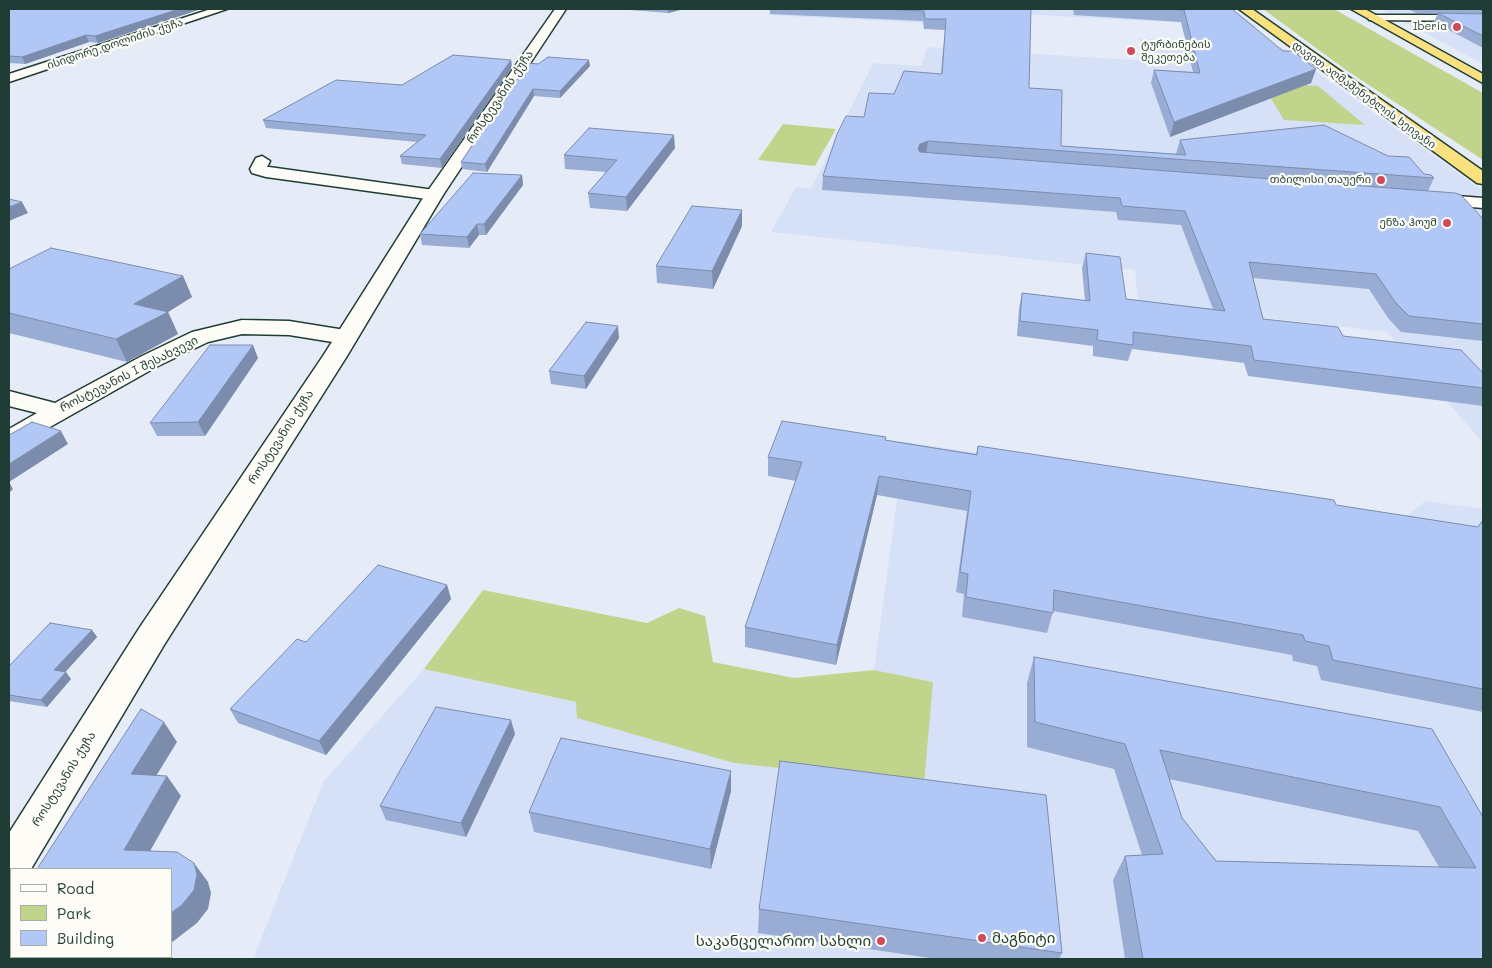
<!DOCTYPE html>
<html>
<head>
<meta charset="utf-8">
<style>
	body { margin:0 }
	#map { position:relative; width:1492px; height:968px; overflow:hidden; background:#e6ecf7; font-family:Mali,sans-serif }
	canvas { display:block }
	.frame { position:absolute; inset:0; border:10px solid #1f3d34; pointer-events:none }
	.legend { position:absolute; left:10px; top:868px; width:162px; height:90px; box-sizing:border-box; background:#fdfcf7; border:1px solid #a4b0a9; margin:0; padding:6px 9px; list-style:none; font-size:15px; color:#1f3d34 }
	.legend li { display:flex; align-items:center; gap:10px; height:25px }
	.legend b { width:25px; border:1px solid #a4b0a9 }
</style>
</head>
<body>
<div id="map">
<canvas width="1492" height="968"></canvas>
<div class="frame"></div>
<ul class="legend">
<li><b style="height:6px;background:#fdfcf7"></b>Road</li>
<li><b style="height:14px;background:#c0d58b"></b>Park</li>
<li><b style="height:14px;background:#b1c8f6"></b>Building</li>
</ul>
</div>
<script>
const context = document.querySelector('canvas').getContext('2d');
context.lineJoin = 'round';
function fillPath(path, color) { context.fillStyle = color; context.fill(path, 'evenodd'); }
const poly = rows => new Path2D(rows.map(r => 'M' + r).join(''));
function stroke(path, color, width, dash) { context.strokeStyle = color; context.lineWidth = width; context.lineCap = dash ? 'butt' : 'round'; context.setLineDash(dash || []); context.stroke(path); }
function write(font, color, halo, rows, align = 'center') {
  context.font = font + ' Mali,"Noto Sans Georgian",sans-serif'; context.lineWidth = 4.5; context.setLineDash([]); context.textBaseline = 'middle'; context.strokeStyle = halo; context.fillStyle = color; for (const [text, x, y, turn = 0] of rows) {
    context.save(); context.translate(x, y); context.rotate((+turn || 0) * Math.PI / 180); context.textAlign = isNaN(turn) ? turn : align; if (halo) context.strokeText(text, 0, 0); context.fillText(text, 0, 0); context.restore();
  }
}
const built = poly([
	[774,9,930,9,925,23,767,15],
	[931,9,1233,9,1258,27],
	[1380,9,1483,9,1483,64,1391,15],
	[1139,38,1282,47,1483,191,1483,443,1387,332,1138,303,1135,270,771,232,796,187,811,189,873,63,921,66,927,47,1148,61],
	[905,442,1407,516,1425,501,1483,509,1483,959,253,959,324,781,424,669,576,702,933,682,874,670]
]);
const green = poly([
	[1263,9,1334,9,1483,93,1483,160,1346,70],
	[1261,82,1318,86,1365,125,1284,120],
	[783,124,836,129,815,166,758,160],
	[483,590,647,623,679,608,705,616,713,662,794,678,874,670,933,682,924,784,734,763,577,718,576,702,424,669]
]);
const minor = poly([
	[211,9,227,9,9,82,9,74,211,9],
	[1373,15,1483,15,1483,21,1369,20,1369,16,1373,15],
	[262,156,270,161,267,167,269,167,434,190,440,191,443,195,440,199,434,200,266,177,252,173,250,169,256,158,262,156],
	[1431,194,1483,198,1483,208,1425,203,1422,199,1425,195,1431,194],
	[242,320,289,321,345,330,353,332,356,337,353,342,345,344,289,335,242,334,208,342,158,366,18,445,9,447,9,429,37,413,9,406,9,391,55,403,142,356,192,332,242,320]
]);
const tertiary = poly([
	[555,9,566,9,443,195,347,356,164,645,31,869,11,869,11,888,9,888,9,833,140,627,323,356,425,195,555,9]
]);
const trunk = poly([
	[1239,9,1252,9,1483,171,1483,184,1477,183,1239,9],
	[1351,9,1365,9,1483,74,1483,83,1351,9]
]);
const wall = poly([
	[9,9,201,9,98,43,89,42,25,64,9,63],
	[617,9,763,9,680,10,668,13],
	[770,9,1031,9,1029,88,1061,146,1176,154,1180,140,1424,174,1434,178,1428,191,1483,219,1483,341,1401,332,1388,318,1369,289,1253,278,1263,319,1343,336,1483,388,1483,406,1248,376,1244,363,1132,349,1128,361,1093,356,1093,346,1017,336,1019,309,1022,293,1085,301,1082,268,1086,253,1126,299,1213,309,1181,225,1118,220,1116,212,822,190,823,176,864,117,894,94,941,74,945,30,924,29,923,21,770,14],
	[1073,9,1232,9,1283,51,1316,69,1311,83,1170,137,1151,83,1154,70,1193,72,1181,22,1074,15],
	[1408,9,1483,9,1483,14,1416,13],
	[1438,13,1483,14,1483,48,1434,22],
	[511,60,512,68,442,168,402,164,400,156,417,142,266,128,263,120,402,85],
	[528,63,590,66,560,98,534,96,487,172,462,169,461,162],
	[675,148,627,211,590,208,588,193,606,172,565,169,564,155],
	[522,175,523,185,486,235,479,235,469,248,422,245,420,234],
	[742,226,713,289,657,283,656,266],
	[9,269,183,276,192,297,168,312,178,334,127,362,9,333],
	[619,338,586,389,551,384,549,371],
	[258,358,205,436,157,436,150,423],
	[886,440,976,454,978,446,1336,505,1478,527,1483,520,1483,712,1321,680,1317,666,1293,661,1292,655,1053,611,1047,633,962,617,964,594,956,592,967,511,877,495,836,665,745,647,745,627,796,481,768,476,768,457],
	[447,585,451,599,326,755,238,723,230,709,306,642],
	[92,630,97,637,65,672,71,679,47,707,9,701,9,666],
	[1034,657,1483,817,1483,959,1125,959,1113,880,1125,856,1142,855,1114,769,1027,747,1027,683],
	[1169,779,1418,831,1439,867,1216,861,1182,818],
	[515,734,466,837,386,820,380,806],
	[731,771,731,791,711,869,534,832,529,812],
	[11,909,11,932,9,930,9,913],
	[759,909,1062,953,1059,959,937,959,758,933]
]);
const shadedWall = poly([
	[179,9,201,9,98,43,95,36],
	[668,9,680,9,680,10,668,13],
	[86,35,89,42,25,64,22,57],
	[511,60,512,68,442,168,440,159],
	[589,60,590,66,560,98,560,91],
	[1316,69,1311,83,1170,137,1174,122],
	[533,89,534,96,487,172,485,164],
	[674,135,675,148,627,211,626,197],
	[928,141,926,154,918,157,918,149,920,144],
	[522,175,523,185,486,235,484,224],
	[22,202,28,213,9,221,9,207],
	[742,210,742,226,713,289,712,271],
	[477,224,479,235,469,248,467,237],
	[183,276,192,297,168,312,178,334,127,362,116,339,134,304],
	[618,326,619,338,586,389,584,376],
	[253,345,258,358,205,436,198,422],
	[61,431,68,444,9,482,13,489,9,493,9,464],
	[879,476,877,495,836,665,837,645],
	[447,585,451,599,326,755,319,741],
	[92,630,97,637,60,678,54,670],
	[66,672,71,679,47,707,41,700],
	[511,720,515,734,466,837,461,823],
	[164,722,177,742,145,794,131,774],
	[731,771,731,791,711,869,710,849],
	[167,776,181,796,140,869,124,850],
	[194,863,208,882,211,893,208,909,197,923,171,943,171,913]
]);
const building = poly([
	[9,9,179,9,95,36,86,35,22,57,9,56,9,9],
	[879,9,1031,9,1029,88,1062,90,1061,146,1186,155,1180,140,1324,125,1388,156,1409,157,1424,174,1431,175,1434,178,928,141,920,144,918,149,920,152,1455,193,1461,195,1483,219,1483,324,1409,316,1396,303,1376,274,1249,262,1263,319,1338,327,1343,336,1461,350,1483,373,1483,388,1254,360,1251,346,1133,332,1133,345,1097,340,1098,330,1020,321,1022,293,1090,301,1086,253,1120,257,1126,299,1225,311,1185,211,1122,206,1120,198,823,176,837,134,846,116,864,117,869,93,894,94,904,71,942,74,946,19,925,19,924,11,879,9],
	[1162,9,1232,9,1283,51,1293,51,1316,69,1174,122,1154,70,1200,73,1184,10,1162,9],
	[1438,13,1483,14,1483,36,1438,13],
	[453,55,511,60,440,159,400,156,426,135,263,120,336,80,402,85,453,55],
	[548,57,589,60,560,91,533,89,485,164,461,162,528,63,538,64,548,57],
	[589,128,674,135,626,197,588,193,617,160,564,155,589,128],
	[473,173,522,175,484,224,477,224,467,237,420,234,473,173],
	[9,199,22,202,9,207,9,199],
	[692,206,742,210,712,271,656,266,692,206],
	[51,248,183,276,134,304,168,312,116,339,9,313,9,269,51,248],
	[586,322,618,326,584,376,549,371,586,322],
	[210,345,253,345,198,422,150,423,210,345],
	[782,421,886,437,885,440,977,455,978,446,1334,500,1336,505,1478,527,1483,520,1483,689,1333,660,1329,646,1305,641,1303,635,1054,590,1053,613,966,597,968,574,960,572,971,491,879,476,837,645,745,627,802,462,768,457,782,421],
	[32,422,61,431,9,464,9,434,11,434,32,422],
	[378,565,447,585,319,741,230,709,297,639,306,642,378,565],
	[50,623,92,630,54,670,66,672,41,700,9,695,9,666,50,623],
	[1034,657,1432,729,1483,817,1483,959,1143,959,1125,856,1163,854,1125,744,1035,722,1034,657],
	[1160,750,1440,807,1476,868,1216,861,1182,818,1160,750],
	[436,707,511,720,461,823,380,806,436,707],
	[141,709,164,722,131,774,167,776,124,850,177,852,194,863,197,874,194,890,182,905,171,913,171,869,37,869,141,709],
	[561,738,731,771,710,849,529,812,561,738],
	[780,761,1046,795,1062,953,759,909,780,761],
	[11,909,11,924,9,924,9,913,11,909]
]);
const markers = [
	[1457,27,5,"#d1495b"],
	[1131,51,5,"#d1495b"],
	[1381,180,5,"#d1495b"],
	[1447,223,5,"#d1495b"],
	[982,938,5,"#d1495b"],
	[881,941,5,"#d1495b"]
];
const farPoinames = [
	["Iberia",1447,27],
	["ტურბინების",1141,45,"left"],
	["შეკეთება",1141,58,"left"],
	["თბილისი თაუერი",1371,180],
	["ენზა ჰოუმ",1437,223]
];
const farStreetnames = [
	["ისიდორე დოლიძის ქუჩა",115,44,-18],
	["დავით აღმაშენებლის ხეივანი",1364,95,36]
];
const streetNames = [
	["როსტევანის ქუჩა",500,97,-56],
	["როსტევანის I შესახვევი",129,374,-27],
	["როსტევანის ქუჩა",281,437,-57],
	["როსტევანის ქუჩა",64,779,-58]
];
const nearPoinames = [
	["მაგნიტი",992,938],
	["საკანცელარიო სახლი",871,941,"right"]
];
fillPath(built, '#d6e1f7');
fillPath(green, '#c0d58b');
stroke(minor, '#1f3d34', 3);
stroke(tertiary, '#1f3d34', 3);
stroke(trunk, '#1f3d34', 3);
fillPath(minor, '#fdfcf7');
fillPath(tertiary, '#fdfcf7');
fillPath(trunk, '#fae180');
fillPath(wall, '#98acd4');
fillPath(shadedWall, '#7c8cac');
fillPath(building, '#b1c8f6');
stroke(building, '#7c8cac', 1);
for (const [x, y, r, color] of markers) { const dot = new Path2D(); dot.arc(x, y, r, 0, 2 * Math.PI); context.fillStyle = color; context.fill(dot); stroke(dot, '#fdfcf7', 2); }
write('11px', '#1f3d34', '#fdfcf7', farPoinames, 'right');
write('11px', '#1f3d34', '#fdfcf7', farStreetnames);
write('12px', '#1f3d34', '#fdfcf7', streetNames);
write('15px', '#1f3d34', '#fdfcf7', nearPoinames, 'left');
</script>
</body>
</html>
